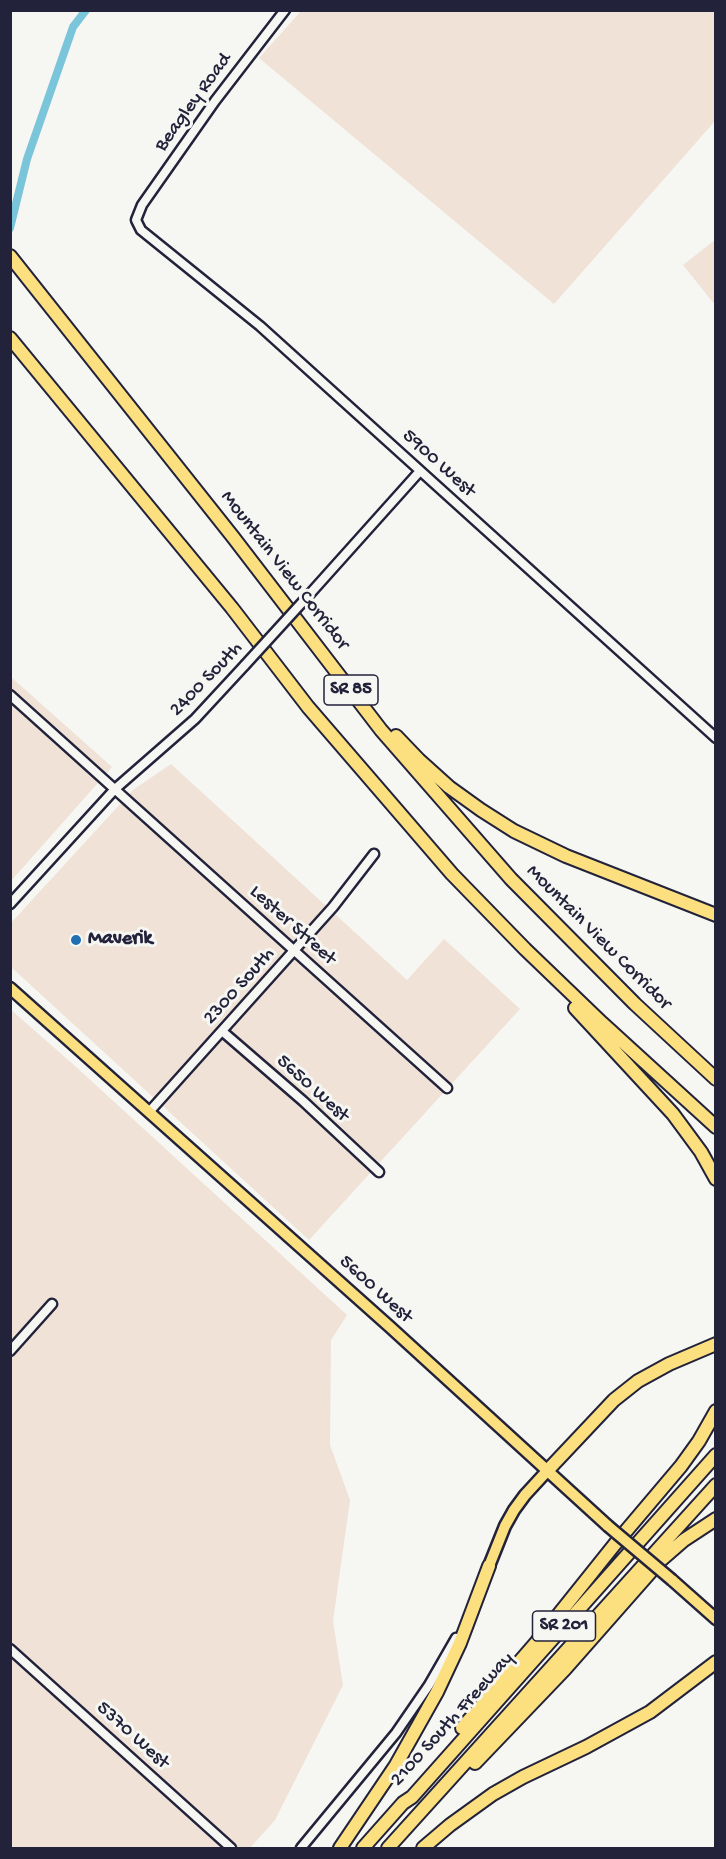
<!DOCTYPE html>
<html>
<head>
<meta charset="utf-8">
<style>
	body { margin:0 }
	#map { position:relative; width:726px; height:1859px; overflow:hidden; background:#f6f6f2; font-family:"Gochi Hand",sans-serif }
	canvas { display:block }
	.frame { position:absolute; inset:0; border:12px solid #22223b; pointer-events:none }
</style>
</head>
<body>
<div id="map">
<canvas width="726" height="1859"></canvas>
<div class="frame"></div>
</div>
<script>
const context = document.querySelector('canvas').getContext('2d');
context.lineJoin = 'round';
function fillPath(path, color) { context.fillStyle = color; context.fill(path, 'evenodd'); }
const poly = rows => new Path2D(rows.map(r => 'M' + r).join(''));
function stroke(path, color, width, dash) { context.strokeStyle = color; context.lineWidth = width; context.lineCap = dash ? 'butt' : 'round'; context.setLineDash(dash || []); context.stroke(path); }
function write(font, color, halo, rows, align = 'center') {
  context.font = font + ' "Gochi Hand",sans-serif'; context.lineWidth = 6; context.setLineDash([]); context.textBaseline = 'middle'; context.strokeStyle = halo; context.fillStyle = color; for (const [text, x, y, turn = 0] of rows) {
    context.save(); context.translate(x, y); context.rotate((+turn || 0) * Math.PI / 180); context.textAlign = isNaN(turn) ? turn : align; if (halo) context.strokeText(text, 0, 0); context.fillText(text, 0, 0); context.restore();
  }
}
const built = poly([
	[301,11,715,11,715,121,554,304,259,58],
	[715,240,715,305,683,265],
	[11,677,112,767,11,881],
	[171,764,407,980,444,939,520,1009,309,1240,11,967,10,924,133,790],
	[10,1009,75,1066,347,1315,331,1340,330,1445,350,1500,333,1621,343,1685,275,1820,250,1848,11,1848]
]);
const canal = poly([
	[10,228,27,159,73,27,86,10]
]);
const minor = poly([
	[285,10,215,101,142,205,136,220,141,230,260,326,716,738],
	[308,596,420,471],
	[10,695,447,1088],
	[10,904,115,789,195,719,245,665],
	[222,1031,303,1101,379,1172],
	[149,1112,333,907,374,854],
	[10,1351,52,1304],
	[10,1649,231,1848],
	[301,1848,396,1733,429,1685,456,1638]
]);
const major = poly([
	[10,988,390,1327,608,1526],
	[489,1566,505,1526,514,1510,525,1495,548,1470],
	[672,1580,716,1619]
]);
const highway = poly([
	[10,256,233,537,381,730,511,879,635,1004,716,1079],
	[10,338,232,608,308,707,452,874,525,949,602,1023,716,1127],
	[396,736,419,760,449,787,481,810,514,831,566,856,716,915],
	[575,1008,673,1114,701,1152,716,1179],
	[548,1470,614,1400,638,1381,669,1364,716,1344],
	[462,1728,535,1644,615,1544,681,1466,699,1441,716,1411],
	[475,1763,565,1669,661,1560,684,1540,716,1519],
	[340,1848,396,1765,437,1692,460,1643,489,1566],
	[363,1848,403,1803,412,1797,716,1455],
	[388,1848,716,1485],
	[423,1848,450,1825,493,1794,523,1777,586,1747,650,1712,716,1662]
]);
const minorBridge = poly([
	[245,665,308,596]
]);
const majorBridge = poly([
	[608,1526,672,1580]
]);
const markers = [
	[76,940,6,"#1f6fb2"]
];
const shields = [
	[351,690,54],
	[564,1626,63]
];
const shieldNames = [
	["SR 85",351,690],
	["SR 201",564,1626]
];
const streetNames = [
	["Beagley Road",194,103,-54],
	["5900 West",438,464,42],
	["Mountain View Corridor",284,571,52],
	["2400 South",207,680,-46],
	["Lester Street",292,926,42],
	["Mountain View Corridor",598,938,45],
	["2300 South",240,987,-48],
	["5650 West",312,1089,42],
	["5600 West",375,1290,42],
	["2100 South Freeway",453,1720,-48],
	["5370 West",132,1736,42]
];
const poiNames = [
	["Maverik",88,940]
];
fillPath(built, '#f0e2d6');
stroke(canal, '#7ac5da', 8);
stroke(minor, '#22223b', 13);
stroke(major, '#22223b', 15);
stroke(highway, '#22223b', 16);
stroke(minor, '#f6f6f2', 8);
stroke(major, '#fce080', 10);
stroke(highway, '#fce080', 12);
stroke(minorBridge, '#22223b', 13, []);
stroke(majorBridge, '#22223b', 15, []);
stroke(minorBridge, '#f6f6f2', 8);
stroke(majorBridge, '#fce080', 10);
for (const [x, y, r, color] of markers) { const dot = new Path2D(); dot.arc(x, y, r, 0, 2 * Math.PI); context.fillStyle = color; context.fill(dot); stroke(dot, '#f6f6f2', 2); }
for (const [x, y, w] of shields) { const box = new Path2D(); box.roundRect(x - w / 2, y - 15, w, 30, 4.5); context.fillStyle = '#f6f6f2'; context.fill(box); stroke(box, '#22223b', 1.5); }
write('bold 18px', '#22223b', null, shieldNames);
write('20px', '#22223b', '#f6f6f2', streetNames);
write('bold 20px', '#22223b', '#f6f6f2', poiNames, 'left');
</script>
</body>
</html>
